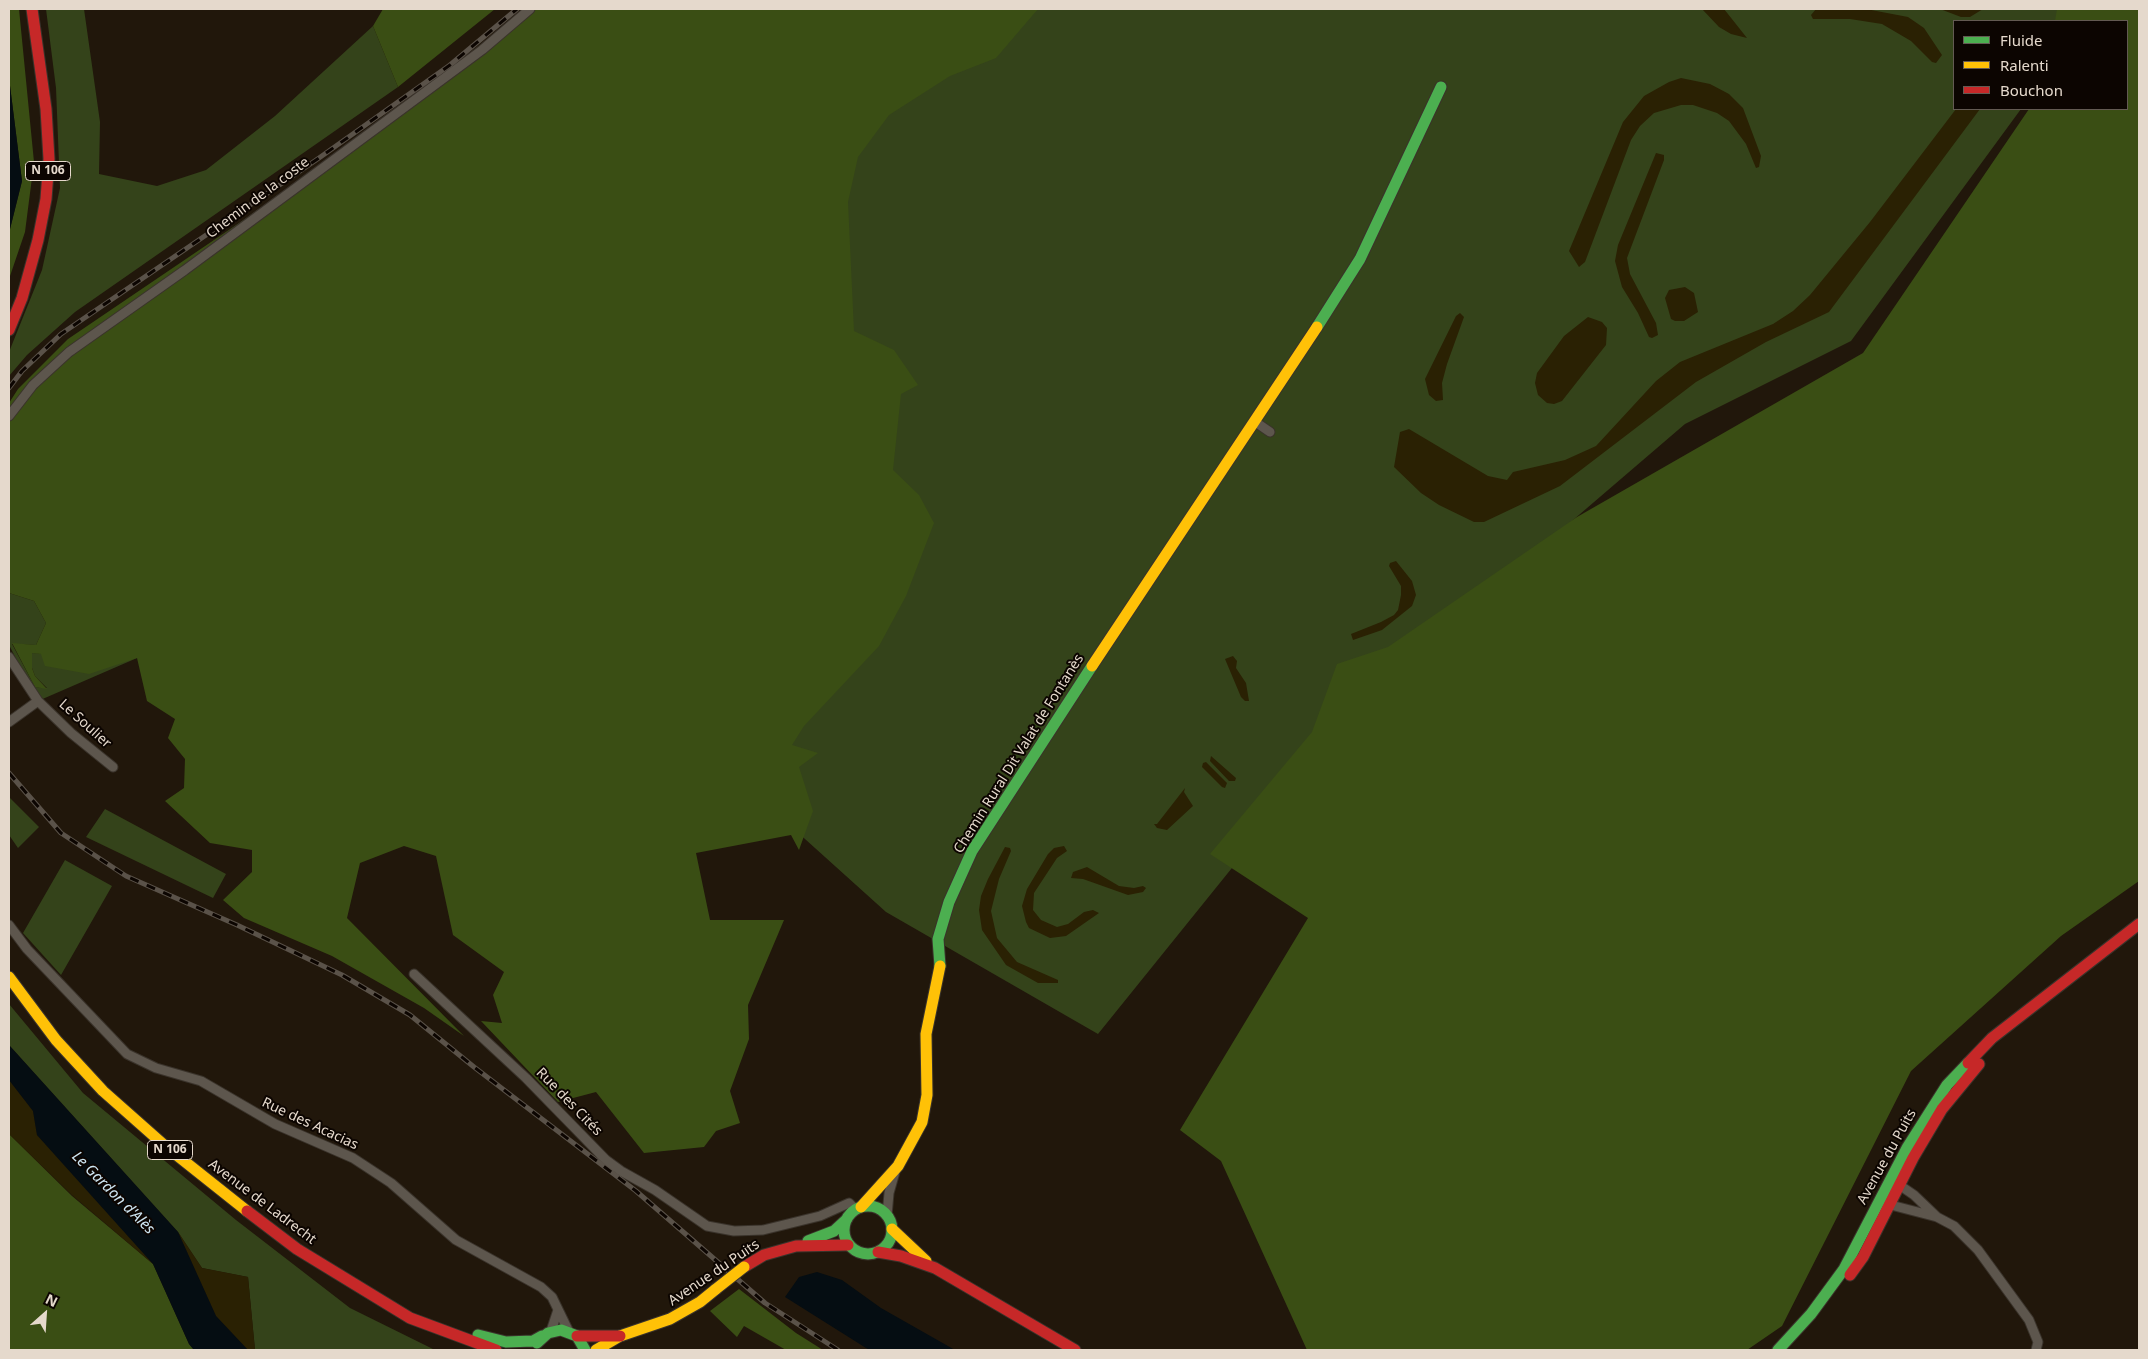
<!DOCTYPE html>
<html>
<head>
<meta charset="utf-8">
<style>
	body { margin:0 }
	#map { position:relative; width:2148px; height:1359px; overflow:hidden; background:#21170b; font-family:"Noto Sans",sans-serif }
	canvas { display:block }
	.frame { position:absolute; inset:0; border:10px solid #e5d9cc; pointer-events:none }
	.legend { position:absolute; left:1953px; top:20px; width:175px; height:90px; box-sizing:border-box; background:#0c0501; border:1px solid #635a52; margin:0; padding:6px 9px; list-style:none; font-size:15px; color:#e5d9cc }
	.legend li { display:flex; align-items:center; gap:10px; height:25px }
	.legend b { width:25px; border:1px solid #635a52 }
	.north { position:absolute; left:20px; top:1289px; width:50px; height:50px; -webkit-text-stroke:4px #0c0501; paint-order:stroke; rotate:26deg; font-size:14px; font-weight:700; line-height:20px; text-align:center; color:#e5d9cc }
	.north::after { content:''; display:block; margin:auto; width:18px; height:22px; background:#e5d9cc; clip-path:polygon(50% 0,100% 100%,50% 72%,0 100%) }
</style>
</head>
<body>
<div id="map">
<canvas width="2148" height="1359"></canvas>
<div class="frame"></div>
<ul class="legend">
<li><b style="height:6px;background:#4caf50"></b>Fluide</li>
<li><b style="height:6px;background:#ffc107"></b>Ralenti</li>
<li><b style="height:6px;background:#c62828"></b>Bouchon</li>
</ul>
<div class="north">N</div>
</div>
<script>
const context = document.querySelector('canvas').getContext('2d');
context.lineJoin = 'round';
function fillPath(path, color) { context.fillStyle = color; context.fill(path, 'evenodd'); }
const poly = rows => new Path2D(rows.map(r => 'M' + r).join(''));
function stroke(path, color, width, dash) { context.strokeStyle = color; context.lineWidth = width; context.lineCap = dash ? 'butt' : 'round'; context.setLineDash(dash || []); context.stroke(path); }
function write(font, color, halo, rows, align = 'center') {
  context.font = font + ' "Noto Sans",sans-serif'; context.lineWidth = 4; context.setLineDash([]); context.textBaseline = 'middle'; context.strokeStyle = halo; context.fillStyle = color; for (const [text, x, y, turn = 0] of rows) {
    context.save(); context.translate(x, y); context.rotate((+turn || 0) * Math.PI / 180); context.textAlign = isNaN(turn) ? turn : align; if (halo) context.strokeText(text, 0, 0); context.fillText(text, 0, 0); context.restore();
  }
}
const green = poly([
	[46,9,84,9,100,122,99,174,157,186,206,170,275,116,373,26,398,87,75,312,27,355,9,376,9,352,42,270,60,188,56,88],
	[971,9,2086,9,2083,21,1954,21,1954,109,2021,109,1851,341,1685,424,1467,611,1336,739,1098,1034,886,912,785,821,727,561,863,106],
	[9,593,34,601,46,623,36,645,12,644,35,687,47,688,35,676,32,668,32,653,137,658,38,701,9,645],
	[9,797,39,827,18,848,9,835],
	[105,809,226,874,213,898,86,837],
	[65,860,112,886,61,975,23,933],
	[9,1004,83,1093,236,1220,350,1308,435,1350,255,1350,248,1277,202,1268,178,1232,9,1045]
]);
const forest = poly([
	[9,9,19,9,34,162,25,232,9,279,9,233,22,181,9,78],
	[383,9,495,9,398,87,373,26],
	[527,9,1038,9,996,58,950,76,889,115,858,157,848,202,854,331,894,350,918,385,901,394,893,470,919,495,934,523,906,596,879,646,804,726,792,745,818,753,799,767,813,811,799,850,791,835,696,853,710,920,784,920,748,1005,749,1039,730,1091,740,1123,716,1131,704,1147,644,1153,596,1092,558,1102,481,1021,502,1023,493,995,504,972,453,935,436,856,404,846,360,863,347,918,464,1036,424,1008,332,956,244,918,223,900,252,872,252,850,210,843,165,801,184,788,185,759,168,738,175,719,147,701,137,658,89,674,45,666,41,654,32,653,32,668,35,676,47,689,35,687,12,643,36,645,46,623,34,601,9,593,9,403,18,389,68,339,242,221,482,50],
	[2057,9,2139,9,2139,881,2061,936,1911,1071,1782,1326,1747,1350,1307,1350,1221,1161,1180,1130,1308,918,1210,854,1312,732,1337,664,1388,647,1577,517,1863,353,2029,109,2127,109,2127,21,2055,21],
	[9,1134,72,1196,153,1264,189,1344,194,1350,9,1350],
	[739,1289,796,1333,823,1350,786,1350,744,1326,737,1337,710,1311]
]);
const sand = poly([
	[1702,9,1724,9,1747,38,1731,34,1719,27],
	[1816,9,1866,9,1908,17,1924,28,1942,55,1936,63,1932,62,1911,41,1882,24,1850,19,1813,19,1811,15],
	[1940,9,1983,9,1970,17,1961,17],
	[1681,78,1710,84,1729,94,1743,108,1761,156,1759,167,1756,168,1746,144,1729,121,1717,113,1693,105,1681,105,1654,113,1640,126,1631,140,1585,262,1579,267,1569,251,1623,122,1644,96,1669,82],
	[1956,109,1980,109,1829,312,1766,342,1696,382,1560,486,1484,522,1474,522,1439,505,1421,493,1394,467,1400,432,1409,429,1488,476,1507,480,1513,472,1565,460,1596,446,1656,381,1680,362,1773,324,1793,311,1810,295,1870,222],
	[1656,153,1664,155,1664,160,1627,258,1630,274,1656,323,1658,335,1652,338,1649,337,1638,313,1622,287,1615,261,1618,245],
	[1685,287,1694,293,1698,312,1684,321,1675,321,1671,319,1665,298,1669,290],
	[1460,313,1464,317,1447,364,1442,383,1443,400,1436,401,1429,395,1425,379,1456,316],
	[1588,317,1602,322,1607,328,1606,345,1562,401,1554,404,1547,403,1538,395,1535,383,1537,373,1564,336],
	[1396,561,1412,581,1416,595,1412,606,1382,630,1353,640,1351,634,1381,622,1394,615,1398,610,1401,595,1401,586,1389,566,1390,563],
	[1233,656,1237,661,1236,668,1246,683,1249,701,1245,701,1241,697,1225,659],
	[1211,756,1236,778,1235,781,1229,781,1210,761],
	[1206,762,1227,783,1225,788,1222,787,1202,767,1203,763],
	[1185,788,1184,792,1193,806,1167,830,1157,828,1154,824,1157,824],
	[1064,846,1067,851,1057,858,1034,893,1033,910,1041,920,1057,927,1068,924,1084,912,1093,910,1099,913,1066,936,1050,938,1029,928,1026,922,1022,906,1027,889,1048,854,1054,848],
	[1005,847,1010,848,1011,851,999,879,991,911,997,938,1017,962,1058,980,1058,983,1038,983,1006,965,982,930,979,910,981,896,988,879],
	[1087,867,1119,886,1134,888,1143,886,1146,888,1143,892,1128,895,1083,879,1071,878,1073,872],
	[9,1080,33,1111,37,1135,153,1264,72,1195,9,1134],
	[178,1232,202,1268,248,1277,255,1350,248,1350,216,1316]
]);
const water = poly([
	[9,78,22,181,9,233],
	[9,1045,178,1232,216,1316,248,1350,194,1350,189,1344,153,1264,37,1135,33,1111,9,1080],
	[817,1272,842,1280,881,1308,955,1350,870,1350,866,1348,785,1297,799,1277]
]);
const street = poly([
	[9,416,33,385,69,352,185,270,482,50,530,9],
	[1254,421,1270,432],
	[9,657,38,701,71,733,113,767],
	[9,722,38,701],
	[9,925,27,949,127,1054,156,1068,201,1081,275,1124,353,1158,391,1183,456,1240,541,1287,552,1297,569,1332],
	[414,974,526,1078,606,1160,621,1171,655,1190,707,1226,734,1231,763,1230,820,1216,849,1203,856,1210],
	[1895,1182,1914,1195,1937,1217,1954,1226,1978,1250,2029,1320,2038,1342,2036,1350],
	[1887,1204,1937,1217],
	[887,1216,889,1193,895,1172],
	[551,1331,558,1310]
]);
const fast = poly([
	[1317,327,1360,259,1441,87],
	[940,966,938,939,949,902,972,851,1092,666],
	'844 1230a24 24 0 1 1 48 0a24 24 0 1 1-48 0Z',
	[808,1241,834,1231,847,1219],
	[478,1335,506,1342,533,1341,542,1336],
	[537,1343,548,1333,561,1330,577,1336,585,1350],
	[1778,1350,1811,1314,1844,1269,1907,1148,1947,1085,1968,1063]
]);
const slow = poly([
	[1092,666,1317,327],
	[9,977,56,1040,103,1091,164,1145,247,1211],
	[861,1207,898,1166,922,1122,927,1095,926,1034,940,966],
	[892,1229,926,1261],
	[596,1350,620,1336,670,1319,700,1302,716,1289]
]);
const jam = poly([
	[9,330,22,298,38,240,46,199,49,159,46,109,32,9],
	[1968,1063,1992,1038,2139,924],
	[247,1211,297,1249,410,1318,496,1350],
	[878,1252,901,1256,935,1268,1075,1350],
	[744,1267,764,1255,796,1246,848,1245],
	[1850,1275,1863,1257,1913,1158,1942,1109,1979,1064],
	[577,1336,620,1336]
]);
const rail = poly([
	[9,388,22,371,61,334,319,158,450,65,517,9],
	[9,773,61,833,126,876,237,925,342,975,410,1015,474,1067,636,1191,765,1303,838,1350]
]);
const slowBridge = poly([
	[716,1289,744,1267]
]);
const shields = [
	[48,171,45],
	[170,1150,45]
];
const shieldNames = [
	["N 106",48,171],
	["N 106",170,1150]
];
const streetNames = [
	["Chemin de la coste",258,198,-37],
	["Le Soulier",85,724,42],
	["Chemin Rural Dit Valat de Fontanès",1019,754,-58],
	["Rue des Cités",569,1102,46],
	["Rue des Acacias",310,1124,25],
	["Avenue du Puits",1887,1157,-61],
	["Avenue de Ladrecht",262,1202,37],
	["Avenue du Puits",714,1273,-34]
];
const waterNames = [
	["Le Gardon d'Alès",113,1193,45]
];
fillPath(green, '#34431a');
fillPath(forest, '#3a4e14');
fillPath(sand, '#2a2103');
fillPath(water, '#050d12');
stroke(street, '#3a332b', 11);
stroke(fast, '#3a332b', 13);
stroke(slow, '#3a332b', 13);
stroke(jam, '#3a332b', 13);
stroke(street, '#5d564d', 9);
stroke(fast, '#4caf50', 11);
stroke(slow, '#ffc107', 11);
stroke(jam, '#c62828', 11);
stroke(rail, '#5a5249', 5);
stroke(rail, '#0c0501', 3, [9]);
stroke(slowBridge, '#3a332b', 13, []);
stroke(slowBridge, '#ffc107', 11);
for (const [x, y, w] of shields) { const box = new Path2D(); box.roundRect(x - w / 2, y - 9.5, w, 19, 4); context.fillStyle = '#0c0501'; context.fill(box); stroke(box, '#e5d9cc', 1); }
write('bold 12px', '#e5d9cc', null, shieldNames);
write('14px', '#e5d9cc', '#0c0501', streetNames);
write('italic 15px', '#cfe6f3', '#0c0501', waterNames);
</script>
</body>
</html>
